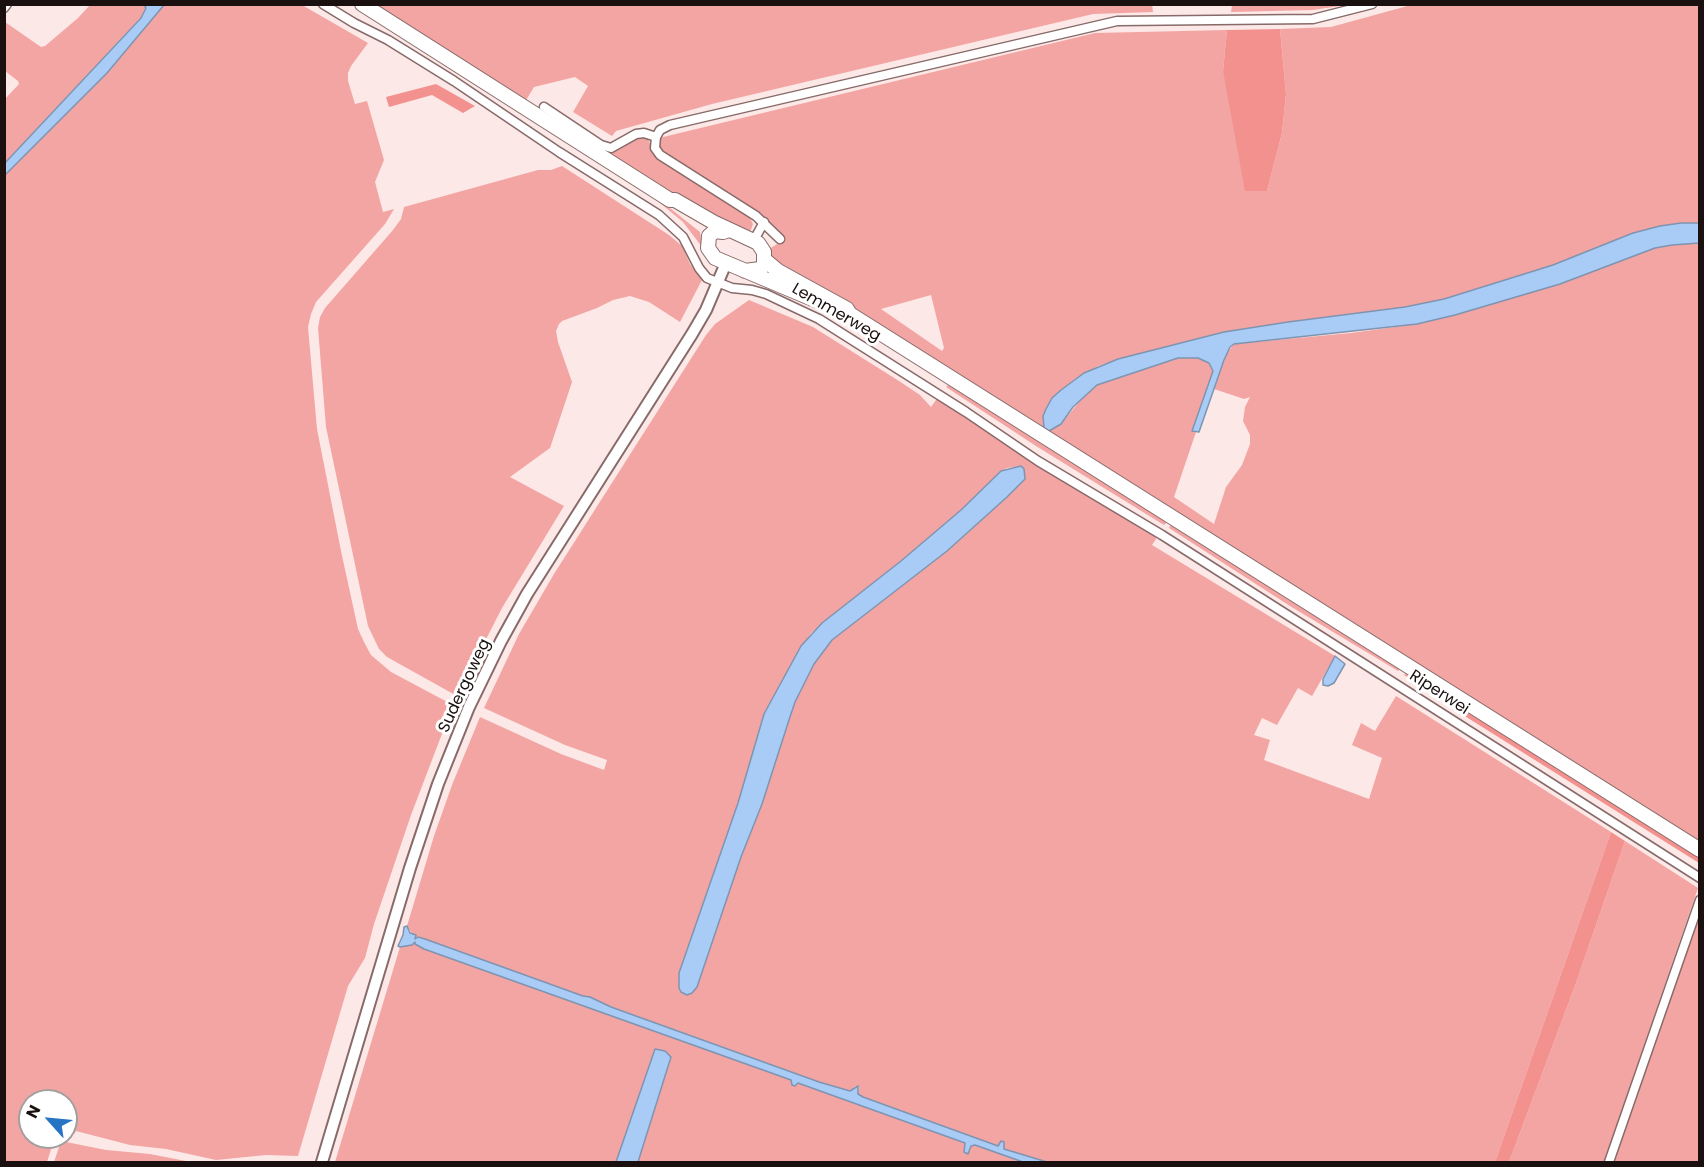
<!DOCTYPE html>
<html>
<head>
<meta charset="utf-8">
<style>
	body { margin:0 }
	#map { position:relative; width:1704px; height:1167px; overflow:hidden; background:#fce8e6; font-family:Poppins,sans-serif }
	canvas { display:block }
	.frame { position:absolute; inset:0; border:6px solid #1b1010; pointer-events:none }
	.north { position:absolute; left:18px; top:1089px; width:60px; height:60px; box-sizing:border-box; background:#fff; border:2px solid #a49f9f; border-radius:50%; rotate:297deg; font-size:16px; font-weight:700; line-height:24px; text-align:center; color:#1b1010 }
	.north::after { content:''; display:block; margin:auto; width:21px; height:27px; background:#2774c4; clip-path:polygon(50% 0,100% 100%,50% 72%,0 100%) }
</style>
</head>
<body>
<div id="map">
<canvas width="1704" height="1167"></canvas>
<div class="frame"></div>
<div class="north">N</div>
</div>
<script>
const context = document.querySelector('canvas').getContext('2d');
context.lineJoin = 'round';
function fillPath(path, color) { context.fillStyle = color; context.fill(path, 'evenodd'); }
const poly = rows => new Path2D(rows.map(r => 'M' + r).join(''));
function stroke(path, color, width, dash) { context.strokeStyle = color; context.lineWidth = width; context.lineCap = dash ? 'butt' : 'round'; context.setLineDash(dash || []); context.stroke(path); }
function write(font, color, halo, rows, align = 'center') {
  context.font = font + ' Poppins,sans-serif'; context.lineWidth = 6; context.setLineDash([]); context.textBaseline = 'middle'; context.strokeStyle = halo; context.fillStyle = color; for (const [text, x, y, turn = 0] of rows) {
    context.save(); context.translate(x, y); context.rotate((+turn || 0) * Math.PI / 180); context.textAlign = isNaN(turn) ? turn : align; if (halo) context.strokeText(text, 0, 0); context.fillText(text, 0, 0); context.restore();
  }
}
const green = poly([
	[1152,4,1153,12,1093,14,712,104,616,131,612,136,573,112,588,86,575,77,534,87,525,102,371,5],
	[90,5,144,5,146,7,141,17,5,163,5,99,19,84,18,81,5,71,5,22,41,47,45,46,78,18],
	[164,5,302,5,368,43,351,66,348,73,348,81,355,104,367,101,384,160,375,182,383,212,394,209,385,224,316,302,311,314,308,327,317,429,341,551,358,629,365,644,371,655,391,672,453,705,411,815,374,924,365,958,348,986,298,1156,266,1155,216,1160,166,1149,130,1145,76,1131,74,1134,66,1132,66,1101,30,1101,30,1137,55,1137,47,1162,5,1162,5,175,107,73],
	[1232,5,1232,4,1346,5,1313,10,1231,12],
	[1411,5,1699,5,1699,223,1660,226,1637,232,1553,265,1444,299,1405,307,1288,322,1224,332,1118,359,1098,366,1071,382,1046,409,1043,416,1044,428,771,260,769,249,784,240,773,226,760,215,665,155,660,150,658,144,659,138,1095,33,1227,30,1223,71,1267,191,1282,133,1286,94,1280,29,1331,27],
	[931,295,944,348,942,351,881,309],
	[635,137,647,137,656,156,749,216,753,224,751,230,748,232,699,211,604,153,606,150],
	[562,166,669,235,682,246,690,264,702,280,680,322,649,302,630,296,613,300,597,308,562,321,559,324,556,331,558,342,572,382,550,448,510,477,564,506,502,608,457,696,387,657,379,649,368,626,326,427,318,328,320,317,325,308,393,230,401,219,404,207,538,170,551,170],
	[661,201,700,232,702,247,683,222,660,203],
	[1699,243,1699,844,1049,431,1061,424,1084,396,1097,385,1110,380,1179,358,1198,358,1209,363,1213,371,1212,376,1192,430,1196,432,1174,497,1214,524,1226,487,1242,465,1250,444,1250,435,1243,421,1245,407,1250,397,1244,399,1214,389,1227,353,1234,344,1351,333,1417,324,1560,284,1655,248,1672,245],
	[749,300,813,327,899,381,920,395,931,407,936,400,941,399,1154,534,1156,539,1152,545,1335,656,1312,696,1298,688,1277,725,1262,718,1254,735,1270,740,1264,760,1369,799,1382,758,1352,745,1361,723,1375,731,1396,696,1611,832,1495,1162,1047,1162,1004,1149,1004,1142,1001,1142,998,1146,863,1097,858,1094,859,1087,856,1086,850,1091,819,1082,425,939,415,938,407,926,434,836,452,785,480,717,561,754,604,770,607,760,565,745,484,708,519,634,554,574,706,335,715,324],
	[1021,466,1025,479,1007,497,947,551,832,640,814,664,795,702,775,758,762,804,687,994,682,993,679,988,679,973,738,803,764,714,811,633,901,561,961,510,1001,471,1007,468],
	[951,382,1169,520,1164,525,1036,446,946,387],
	[1172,522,1401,667,1398,671,1290,606,1169,528],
	[1407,671,1464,707,1460,713,1404,675],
	[1625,841,1698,888,1604,1162,1509,1162,1576,983],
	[1699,909,1699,1162,1613,1162],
	[414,941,424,949,791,1080,792,1085,796,1086,798,1082,965,1143,968,1153,971,1146,975,1145,1023,1162,638,1162,671,1058,655,1049,616,1162,335,1162,400,947],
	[61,1141,106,1150,150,1154,191,1162,54,1162]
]);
const forest = poly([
	[1280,29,1286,94,1282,133,1267,191,1245,191,1223,71,1227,30],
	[436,84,475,106,463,113,432,95,389,107,386,97],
	[1464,707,1699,856,1699,863,1460,713],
	[1611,832,1625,841,1576,983,1509,1162,1495,1162]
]);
const water = poly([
	[144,5,164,5,107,73,5,175,5,163,141,18,146,8,144,5],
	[1681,223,1699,223,1699,243,1672,245,1655,248,1560,284,1455,315,1417,324,1234,344,1230,347,1224,360,1199,432,1192,431,1213,371,1209,363,1198,358,1178,358,1097,385,1073,407,1061,424,1049,431,1044,428,1043,416,1046,409,1052,398,1061,390,1084,373,1118,359,1224,332,1288,322,1405,307,1444,299,1553,265,1633,233,1660,226,1681,223],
	[1021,466,1024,469,1025,479,1007,497,947,551,832,640,814,664,795,702,788,723,762,804,741,857,697,987,692,993,687,995,681,992,679,988,679,973,738,803,764,714,801,646,822,623,901,561,961,510,1001,471,1021,466],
	[1335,656,1345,664,1334,683,1328,686,1323,685,1323,679,1335,656],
	[407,926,410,933,416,935,415,939,418,937,425,939,583,996,590,997,611,1007,819,1082,850,1091,858,1086,858,1094,863,1097,998,1146,1001,1141,1004,1142,1004,1149,1047,1162,1023,1162,975,1145,971,1146,968,1154,964,1152,965,1143,798,1083,795,1086,792,1085,791,1080,424,949,415,944,415,942,412,945,400,947,398,946,403,935,404,927,407,926],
	[655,1049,665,1051,671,1057,638,1162,616,1162,655,1049]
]);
const minor = poly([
	[323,4,354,23,388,40,454,81,559,152,659,215,683,237,699,268,707,278,732,288,752,290,766,294,819,319,966,412,1038,461,1162,535,1700,878],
	[4,8,7,4],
	[544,107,601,145,611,148,636,134,644,133,656,137,660,130,670,125,1117,21,1313,19,1372,4],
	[656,137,655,148,660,155,756,216,780,239],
	[754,240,764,222],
	[1609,1162,1700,900]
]);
const tertiary = poly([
	[322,1162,410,868,438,784,469,707,501,641,527,594,692,334,706,310,726,263]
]);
const primary = poly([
	[362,4,670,200,675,200,713,222,758,243,764,252,764,265,760,269,745,271],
	[729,230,723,232,715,231,709,236,708,248,715,258,822,303],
	[766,261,778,271,847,309,850,314,1700,850]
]);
const streetNames = [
	["Lemmerweg",836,313,30],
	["Sudergoweg",465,686,-65],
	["Riperwei",1439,693,33]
];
fillPath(green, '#f3a5a3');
fillPath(forest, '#f3918f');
fillPath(water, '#a8ccf6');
stroke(water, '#7e94b1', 1.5);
stroke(minor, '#876a69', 11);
stroke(tertiary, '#876a69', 14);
stroke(primary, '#876a69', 16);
stroke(minor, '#fff', 8);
stroke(tertiary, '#fff', 10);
stroke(primary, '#fff', 14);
write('16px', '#1b1010', '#fff', streetNames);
</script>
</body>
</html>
